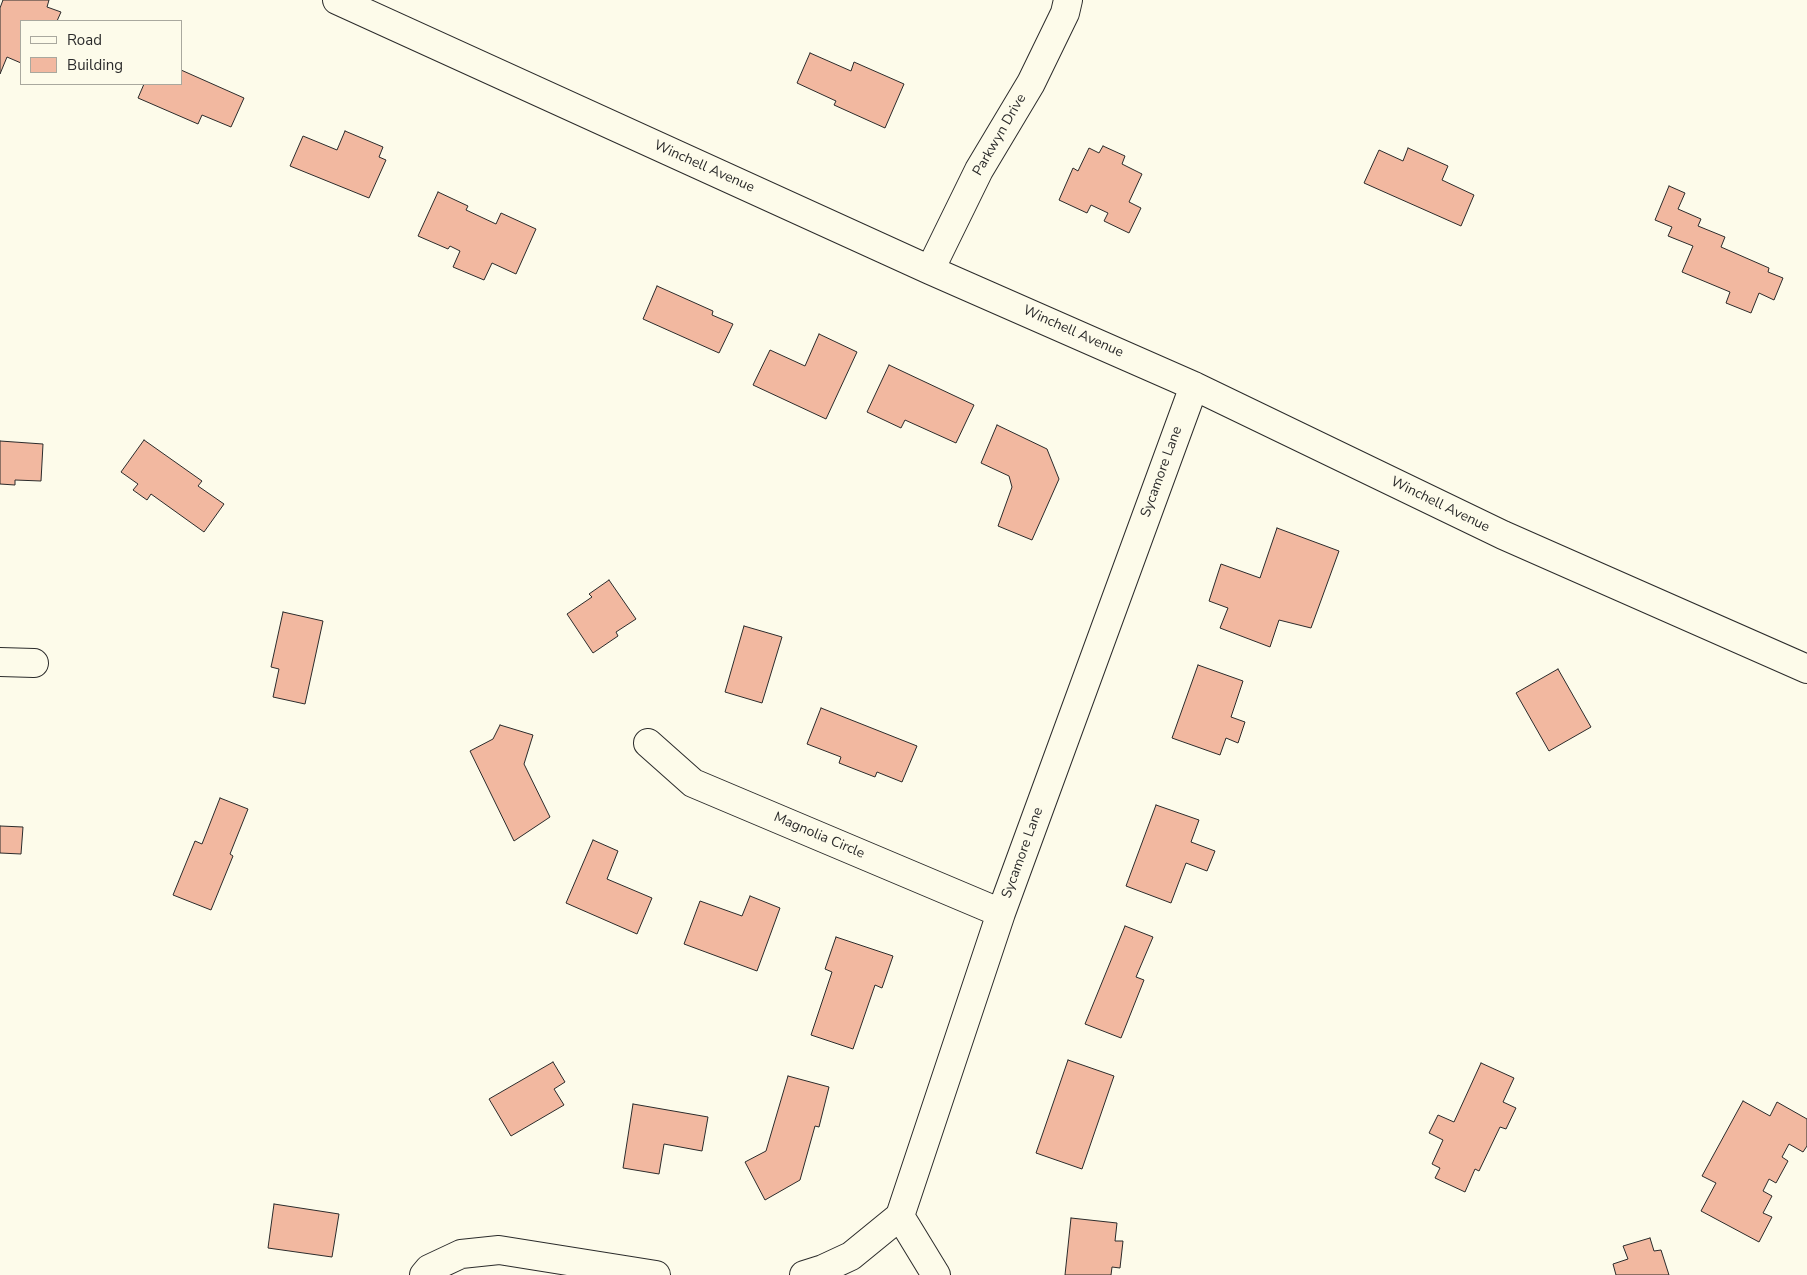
<!DOCTYPE html>
<html>
<head>
<meta charset="utf-8">
<style>
	body { margin:0 }
	#map { position:relative; width:1807px; height:1275px; overflow:hidden; background:#fdfbea; font-family:"Nunito Sans",sans-serif }
	canvas { display:block }
	.legend { position:absolute; left:20px; top:20px; width:162px; height:65px; box-sizing:border-box; background:#fdfbea; border:1px solid #a9a89e; margin:0; padding:6px 9px; list-style:none; font-size:15px; color:#2b2b2b }
	.legend li { display:flex; align-items:center; gap:10px; height:25px }
	.legend b { width:25px; border:1px solid #a9a89e }
</style>
</head>
<body>
<div id="map">
<canvas width="1807" height="1275"></canvas>
<ul class="legend">
<li><b style="height:6px;background:#fdfbea"></b>Road</li>
<li><b style="height:14px;background:#f2b8a0"></b>Building</li>
</ul>
</div>
<script>
const context = document.querySelector('canvas').getContext('2d');
context.lineJoin = 'round';
function fillPath(path, color) { context.fillStyle = color; context.fill(path, 'evenodd'); }
const poly = rows => new Path2D(rows.map(r => 'M' + r).join(''));
function stroke(path, color, width, dash) { context.strokeStyle = color; context.lineWidth = width; context.lineCap = dash ? 'butt' : 'round'; context.setLineDash(dash || []); context.stroke(path); }
function write(font, color, halo, rows, align = 'center') {
  context.font = font + ' "Nunito Sans",sans-serif'; context.lineWidth = 4; context.setLineDash([]); context.textBaseline = 'middle'; context.strokeStyle = halo; context.fillStyle = color; for (const [text, x, y, turn = 0] of rows) {
    context.save(); context.translate(x, y); context.rotate((+turn || 0) * Math.PI / 180); context.textAlign = isNaN(turn) ? turn : align; if (halo) context.strokeText(text, 0, 0); context.fillText(text, 0, 0); context.restore();
  }
}
const building = poly([
	[3,0,49,0,47,7,61,12,57,21,21,21,21,63,7,57,0,74,0,8,3,0],
	[810,53,851,71,854,62,904,84,885,128,834,105,836,101,797,83,810,53],
	[181,70,244,98,231,127,202,115,198,124,138,98,144,84,181,84,181,70],
	[345,131,383,147,379,157,386,160,369,198,290,166,303,136,337,150,345,131],
	[1103,146,1125,156,1122,164,1142,174,1129,202,1141,208,1129,233,1104,221,1108,213,1091,205,1087,213,1059,200,1073,168,1078,171,1089,148,1099,153,1103,146],
	[1408,148,1448,166,1442,180,1474,195,1461,226,1364,183,1379,150,1403,161,1408,148],
	[1669,186,1685,193,1678,209,1701,219,1698,226,1725,237,1721,247,1769,268,1768,272,1783,278,1774,300,1759,293,1751,313,1726,303,1730,292,1682,272,1693,246,1668,236,1672,227,1655,220,1669,186],
	[438,192,468,206,466,210,496,224,501,213,536,229,516,274,492,263,484,280,453,267,460,251,450,246,448,249,418,236,438,192],
	[657,286,713,311,712,315,733,324,719,353,643,319,657,286],
	[819,334,857,352,826,419,753,385,770,350,805,366,819,334],
	[889,365,974,405,956,443,905,420,901,428,867,412,889,365],
	[997,425,1047,449,1059,479,1032,540,998,526,1012,487,1009,476,981,463,997,425],
	[144,440,202,481,198,486,224,504,204,532,151,494,147,500,133,490,138,484,121,472,144,440],
	[0,441,43,444,41,481,15,480,15,485,0,484,0,441],
	[1277,528,1339,551,1311,628,1279,620,1270,647,1220,628,1228,608,1209,601,1221,564,1260,578,1277,528],
	[609,580,636,619,616,632,618,636,593,653,567,614,592,597,589,594,609,580],
	[283,612,323,621,305,704,273,697,279,669,271,667,283,612],
	[744,626,782,637,762,703,725,692,744,626],
	[1198,665,1243,681,1231,717,1245,722,1238,743,1226,738,1220,755,1172,738,1198,665],
	[1558,669,1591,727,1549,751,1516,693,1558,669],
	[821,708,917,746,902,782,877,772,875,777,839,763,841,757,807,744,821,708],
	[500,725,533,735,524,764,550,817,514,841,470,751,493,739,500,725],
	[220,798,248,809,230,854,233,856,211,910,173,895,195,841,202,844,220,798],
	[1156,805,1199,820,1191,842,1215,851,1207,871,1186,863,1171,903,1126,886,1156,805],
	[0,826,23,827,21,854,0,853,0,826],
	[593,840,618,851,607,879,652,898,637,934,566,903,593,840],
	[750,896,780,908,757,971,684,944,700,901,742,916,750,896],
	[1125,926,1153,937,1136,977,1144,980,1121,1038,1085,1024,1125,926],
	[836,937,893,956,882,988,875,985,853,1049,811,1035,832,972,825,969,836,937],
	[1068,1060,1114,1076,1082,1169,1036,1153,1068,1060],
	[553,1062,565,1082,554,1089,564,1105,511,1136,489,1099,553,1062],
	[1481,1063,1514,1078,1503,1102,1516,1108,1506,1129,1500,1127,1479,1171,1475,1169,1465,1192,1435,1178,1440,1168,1432,1164,1443,1140,1429,1133,1438,1115,1454,1122,1481,1063],
	[788,1076,829,1087,819,1127,815,1126,800,1180,765,1200,745,1162,766,1151,788,1076],
	[1743,1101,1770,1116,1777,1102,1807,1119,1807,1146,1803,1152,1789,1144,1782,1157,1788,1161,1776,1183,1769,1179,1763,1191,1772,1196,1763,1213,1772,1217,1759,1242,1701,1211,1716,1183,1702,1176,1743,1101],
	[633,1104,708,1117,702,1151,664,1144,659,1174,623,1168,633,1104],
	[274,1204,339,1214,332,1257,268,1248,274,1204],
	[1071,1218,1117,1223,1115,1241,1123,1241,1120,1268,1112,1267,1111,1275,1065,1275,1071,1218],
	[1650,1238,1654,1251,1661,1250,1669,1275,1616,1275,1613,1264,1628,1259,1623,1246,1650,1238]
]);
const street = poly([
	[337,0,930,270,1194,386,1503,535,1807,669],
	[930,270,979,170,1031,83,1065,13,1068,0],
	[0,662,34,663],
	[648,743,693,783,1001,913],
	[900,1216,936,1275],
	[424,1275,429,1269,461,1254,499,1250,656,1275],
	[804,1275,823,1269,851,1256,900,1216,1001,913,1194,386]
]);
const streetNames = [
	["Parkwyn Drive",1000,135,-60],
	["Winchell Avenue",704,167,24],
	["Winchell Avenue",1073,332,24],
	["Sycamore Lane",1162,472,-70],
	["Winchell Avenue",1440,505,26],
	["Magnolia Circle",819,836,23],
	["Sycamore Lane",1023,853,-70]
];
fillPath(building, '#f2b8a0');
stroke(building, '#2b2b2b', 1);
stroke(street, '#2b2b2b', 30);
stroke(street, '#fdfbea', 28);
write('14px', '#2b2b2b', '#fdfbea', streetNames);
</script>
</body>
</html>
